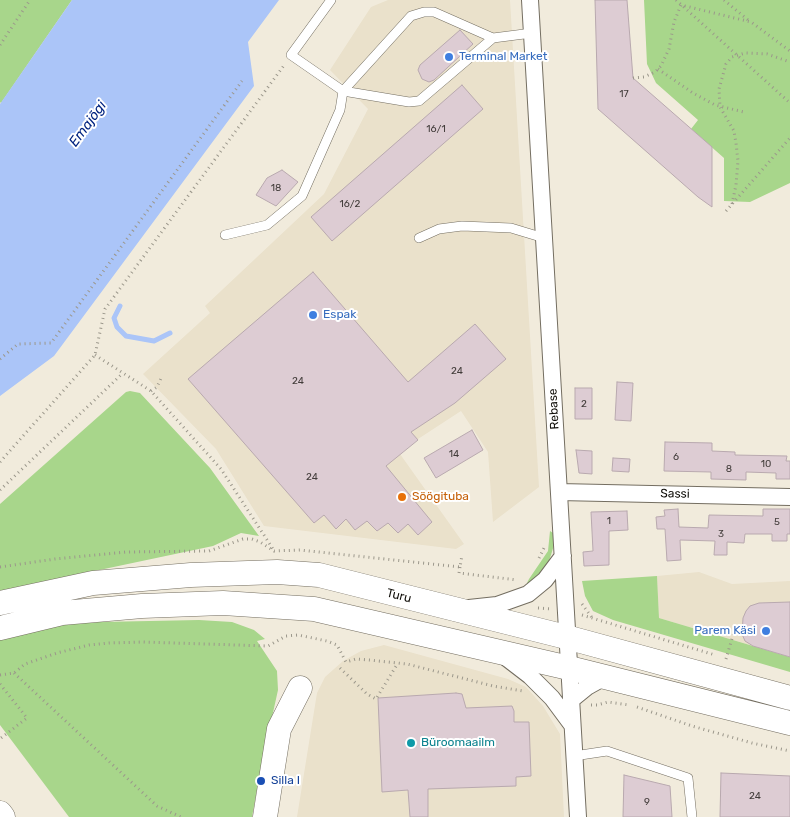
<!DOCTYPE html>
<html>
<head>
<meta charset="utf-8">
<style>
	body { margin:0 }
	canvas { display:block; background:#f1ebdc }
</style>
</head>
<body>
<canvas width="790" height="817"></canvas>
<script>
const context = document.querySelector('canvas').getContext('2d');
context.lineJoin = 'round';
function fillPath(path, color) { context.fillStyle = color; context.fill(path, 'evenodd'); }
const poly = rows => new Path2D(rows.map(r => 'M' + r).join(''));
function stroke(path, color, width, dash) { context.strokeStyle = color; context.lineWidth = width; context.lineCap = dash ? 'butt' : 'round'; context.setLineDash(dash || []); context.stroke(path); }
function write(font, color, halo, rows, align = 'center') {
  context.font = font + ' Rubik,sans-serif'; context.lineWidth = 4; context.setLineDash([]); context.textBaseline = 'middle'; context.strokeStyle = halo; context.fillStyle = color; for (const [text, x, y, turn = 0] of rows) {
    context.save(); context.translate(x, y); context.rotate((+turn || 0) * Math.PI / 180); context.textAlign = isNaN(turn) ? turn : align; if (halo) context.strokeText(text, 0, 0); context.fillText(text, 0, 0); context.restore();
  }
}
const built = poly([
	[388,0,510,0,539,487,493,522,488,452,461,411,418,439,400,454,464,544,456,549,264,526,216,449,143,374,210,313,205,306,324,194,368,109,330,70,371,7],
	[699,572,732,584,790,581,790,657,659,618,657,576],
	[384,645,508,679,526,687,543,706,560,734,564,817,297,817,317,693,325,677,343,661,361,651]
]);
const green = poly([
	[0,0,72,0,1,103,0,102],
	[644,0,790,0,790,183,750,202,724,201,724,158,691,129,698,120,656,83,647,64],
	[130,391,140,393,210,468,259,536,241,533,213,546,0,591,0,504,126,392],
	[550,531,553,533,554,545,551,555,548,564,537,580,529,585,527,583,529,579,548,551],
	[657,576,659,618,790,657,790,672,613,620,593,611,585,596,582,581],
	[199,620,232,622,254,630,265,639,257,641,277,671,278,690,263,758,252,817,69,817,0,725,0,637,56,624,100,622]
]);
const water = poly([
	[72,0,279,0,248,42,254,86,54,356,0,396,0,104]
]);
const stream = poly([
	[120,306,114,318,117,327,126,336,154,341,170,333]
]);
const building = poly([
	[595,0,627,0,633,78,712,147,712,207,698,197,598,109,595,0],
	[460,30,473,44,434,80,429,82,422,79,418,70,420,65,460,30],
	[462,85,483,109,332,241,311,217,462,85],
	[282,170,298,182,276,206,256,195,267,178,282,170],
	[313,272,408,382,475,324,506,359,455,403,411,432,418,440,386,466,432,522,418,535,408,524,398,533,388,523,377,531,367,521,355,530,346,519,336,529,324,515,314,523,188,379,313,272],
	[617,382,633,383,631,421,615,420,617,382],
	[575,388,592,388,592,419,575,419,575,388],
	[472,430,483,450,436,478,424,458,472,430],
	[665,442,712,443,712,451,735,452,735,455,787,456,786,461,790,461,790,479,776,479,776,473,746,472,746,480,711,479,711,472,664,471,665,442],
	[576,450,592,451,592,474,579,473,576,450],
	[613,458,630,459,629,472,612,471,613,458],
	[678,509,679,527,708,528,709,515,763,516,763,509,790,509,790,534,787,534,787,541,772,541,772,534,745,534,744,543,727,542,727,555,714,555,715,541,680,540,681,560,667,561,665,529,657,529,656,517,665,516,664,510,678,509],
	[627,511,628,530,609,531,609,565,584,566,583,552,593,551,591,512,627,511],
	[790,602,790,657,753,646,745,641,742,634,743,618,746,611,750,606,759,603,790,602],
	[456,693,462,694,466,708,512,706,514,711,514,722,529,722,531,776,516,777,516,786,428,789,428,817,410,817,408,790,382,792,378,698,456,693],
	[721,773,790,776,790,817,720,817,721,773],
	[624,775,670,786,672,817,623,817,624,775]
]);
const path = poly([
	[676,0,790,103],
	[724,0,748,20],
	[0,45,30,0],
	[658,69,693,93,715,105,744,112],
	[633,78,644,77,655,72,661,66,669,49,674,22,681,5,751,22,790,51],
	[732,204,736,185,738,161,736,143,734,131,720,107,719,89,726,64,732,57,745,53,767,54,790,62],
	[726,211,790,138],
	[95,355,151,391,221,469,273,549],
	[0,359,18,344,51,343,242,81],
	[151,391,157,387,162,376],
	[0,462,95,355,105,309,285,64],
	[0,490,123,373],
	[539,558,545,546],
	[0,567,55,559,126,552,209,551,243,539,252,539,260,542,274,551,300,550,460,567,462,555],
	[460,567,459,573,517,580],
	[582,604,593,619],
	[538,608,552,609],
	[582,615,715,655],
	[726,659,736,625],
	[340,668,367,694,376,699,398,663],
	[14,673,157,806,181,817],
	[0,675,14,673,25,664,57,653,89,645,109,643,143,642,268,646,286,636,298,635,327,641,337,645,346,662,356,659,369,660,407,664,493,686,523,691],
	[0,684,27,718,1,738],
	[591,705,597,705,608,702,629,705],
	[637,707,692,726,752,743,790,751]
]);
const service = poly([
	[331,0,291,55,343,91,411,16,424,12,434,12,493,38,532,33],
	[225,235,267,225,302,196,340,110,343,91,409,102,419,101,493,38],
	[419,238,439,229,462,226,511,228,544,238],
	[574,756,607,751,688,778,692,817]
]);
const minor = poly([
	[530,0,578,817],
	[559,492,790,497],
	[469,608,497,605,528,594,545,580,563,556],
	[504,656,530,676,552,698,572,725],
	[571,700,587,687,605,677]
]);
const secondary = poly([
	[0,603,93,583,191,575,248,573,277,572,319,575,566,637,790,698],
	[0,628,62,613,142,606,223,603,314,609,569,668,790,723],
	[0,813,3,817],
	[265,817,279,729,300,688]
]);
const markers = [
	[449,57,5,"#3f7fe0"],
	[313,315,5,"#3f7fe0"],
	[402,497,5,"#e8710a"],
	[766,631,5,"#3f7fe0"],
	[411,743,5,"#0f9aa8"],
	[261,781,5,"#1a4fb4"]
];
const numberNames = [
	["17",624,94],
	["16/1",436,129],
	["18",276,188],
	["16/2",350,204],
	["24",457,371],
	["24",298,381],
	["2",584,404],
	["14",454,454],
	["6",676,457],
	["10",766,464],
	["8",729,469],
	["24",312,477],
	["1",609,521],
	["5",777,522],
	["3",721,534],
	["24",755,796],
	["9",647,802]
];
const shopNames = [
	["Terminal Market",459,57],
	["Espak",323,315],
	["Parem Käsi",756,631,"right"]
];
const streetNames = [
	["Rebase",554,409,-93],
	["Sassi",675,494,1],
	["Turu",399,596,14]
];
const foodNames = [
	["Söögituba",412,497]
];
const cultureNames = [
	["Büroomaailm",421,743]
];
const transitNames = [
	["Silla I",271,781]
];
const waterNames = [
	["Emajõgi",88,124,-54]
];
fillPath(built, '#eae1cb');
fillPath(green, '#a8d68b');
fillPath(water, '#abc5f8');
stroke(stream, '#abc5f8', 5);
fillPath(building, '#ddccd3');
stroke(building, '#b9a9af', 1);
stroke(service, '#746e61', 10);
stroke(minor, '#746e61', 18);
stroke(secondary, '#746e61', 25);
stroke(path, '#9b978b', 3, [1, 4]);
stroke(service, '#fff', 9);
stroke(minor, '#fff', 16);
stroke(secondary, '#fff', 24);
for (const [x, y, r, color] of markers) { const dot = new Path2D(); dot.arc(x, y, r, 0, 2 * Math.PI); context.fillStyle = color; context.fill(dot); stroke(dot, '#fff', 2); }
write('10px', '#423c3a', null, numberNames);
write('12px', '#366cbe', '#fff', shopNames, 'left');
write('12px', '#0e0c07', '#fff', streetNames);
write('12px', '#c56008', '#fff', foodNames, 'left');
write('12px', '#0d838f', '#fff', cultureNames, 'left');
write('12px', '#164399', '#fff', transitNames, 'left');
write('italic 14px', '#022480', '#fff', waterNames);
</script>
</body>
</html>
